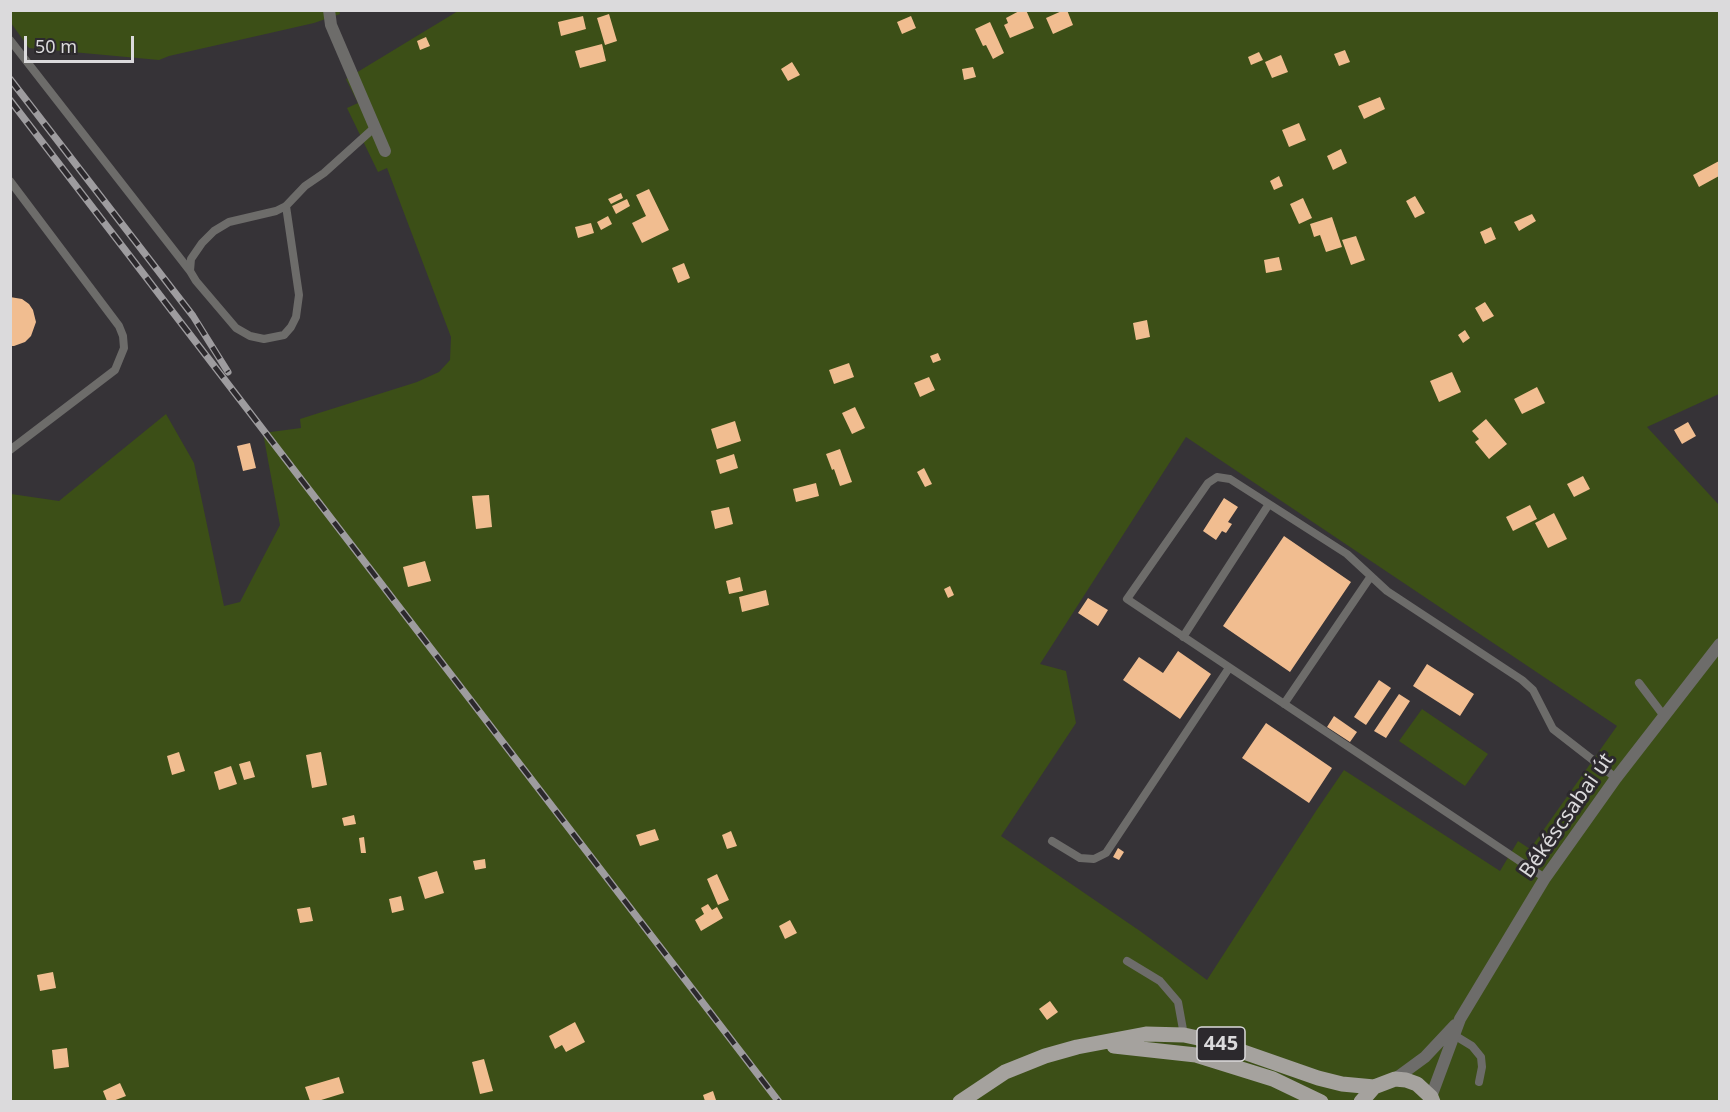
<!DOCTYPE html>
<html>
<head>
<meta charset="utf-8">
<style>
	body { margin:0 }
	#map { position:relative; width:1730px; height:1112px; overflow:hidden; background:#363337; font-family:"Noto Sans",sans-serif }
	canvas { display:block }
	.frame { position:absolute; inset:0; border:12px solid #dbdadc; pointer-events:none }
	.scale { position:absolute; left:24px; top:36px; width:110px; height:27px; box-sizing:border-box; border:3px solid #dbdadc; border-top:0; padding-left:8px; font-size:18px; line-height:21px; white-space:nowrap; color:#dbdadc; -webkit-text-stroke:4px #2c292d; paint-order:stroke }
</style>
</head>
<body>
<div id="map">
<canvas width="1730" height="1112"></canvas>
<div class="frame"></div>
<div class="scale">50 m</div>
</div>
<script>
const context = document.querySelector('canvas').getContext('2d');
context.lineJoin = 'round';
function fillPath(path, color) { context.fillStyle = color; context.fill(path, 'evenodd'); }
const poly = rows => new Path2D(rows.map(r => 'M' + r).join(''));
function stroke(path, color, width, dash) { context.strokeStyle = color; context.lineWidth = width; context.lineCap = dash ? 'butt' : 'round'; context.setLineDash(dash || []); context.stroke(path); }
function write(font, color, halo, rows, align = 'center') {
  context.font = font + ' "Noto Sans",sans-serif'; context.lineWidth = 6; context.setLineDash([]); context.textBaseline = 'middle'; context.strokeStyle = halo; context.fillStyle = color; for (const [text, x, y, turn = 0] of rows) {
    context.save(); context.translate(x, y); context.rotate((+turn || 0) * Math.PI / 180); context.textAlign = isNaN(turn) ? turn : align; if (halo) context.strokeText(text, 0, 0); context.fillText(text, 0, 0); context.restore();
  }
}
const green = poly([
	[11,10,339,10,340,14,314,23,169,56,159,60,29,48,11,23],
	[458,11,1719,11,1719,394,1647,427,1719,505,1719,1101,11,1102,11,494,59,501,166,414,194,463,224,606,240,602,280,525,263,433,301,428,300,419,417,382,439,372,450,360,451,337,387,168,378,172,347,108,358,103,346,79],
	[1186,437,1617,726,1530,849,1518,841,1500,871,1344,770,1316,811,1207,980,1140,931,1001,836,1076,723,1066,671,1040,664],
	[1422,709,1488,754,1465,786,1399,741]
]);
const building = poly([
	[1021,10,1026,10,1034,28,1010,38,1004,25,1008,23,1006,18],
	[1064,10,1067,10,1073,25,1053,34,1046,18],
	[609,14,617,41,605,45,597,18],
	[583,16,586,29,561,36,558,22],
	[911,16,916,28,902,34,897,22],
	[990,22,1004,53,993,59,986,45,983,46,975,29],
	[426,37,430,46,420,50,417,41],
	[602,44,606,61,580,68,575,51],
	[1345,50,1350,62,1339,66,1334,54],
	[1259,52,1263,60,1251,65,1248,57],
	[1281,55,1288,72,1272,78,1265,62],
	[792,62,800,75,788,81,781,69],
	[973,67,976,77,964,80,962,69],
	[1380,97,1385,109,1364,119,1358,106],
	[1299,123,1306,140,1289,147,1282,130],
	[1341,149,1347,163,1333,170,1327,156],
	[1719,161,1719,176,1699,187,1693,175],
	[1279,176,1283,186,1274,190,1270,181],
	[649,189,669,230,642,243,632,223,646,216,636,195],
	[621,193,623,198,611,204,608,199],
	[1415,196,1425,213,1415,218,1406,201],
	[1303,198,1312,218,1299,224,1290,204],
	[627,199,630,206,616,214,612,206],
	[1532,214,1536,221,1519,231,1514,222],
	[608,216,612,224,601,230,597,222],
	[1332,217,1342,247,1326,252,1320,235,1314,237,1310,224],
	[591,223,594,233,578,238,575,227],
	[1491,227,1496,239,1485,244,1480,232],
	[1356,236,1365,260,1351,265,1342,240],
	[1279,257,1282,270,1266,273,1264,260],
	[684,263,690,278,678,283,672,268],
	[10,297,22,299,29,304,33,310,36,322,31,336,25,342,14,346,10,346],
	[1485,302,1494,316,1483,322,1475,308],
	[1147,320,1150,337,1136,340,1133,323],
	[1465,330,1470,338,1463,343,1458,335],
	[938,353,941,360,933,363,930,356],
	[849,363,854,377,834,384,829,370],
	[1452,372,1461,392,1439,402,1430,381],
	[929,377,935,390,920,397,914,383],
	[1537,387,1545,403,1522,414,1514,399],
	[855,407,865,428,852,434,842,413],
	[1486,419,1507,444,1489,459,1475,442,1479,439,1472,431],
	[735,421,741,441,717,449,711,429],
	[1688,422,1696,436,1682,444,1674,430],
	[250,443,256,468,243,471,237,446],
	[840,449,852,482,840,486,834,469,832,470,826,454],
	[734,454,738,468,720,474,716,460],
	[924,468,932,484,925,487,917,472],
	[1583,476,1590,489,1574,497,1567,484],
	[816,483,819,496,796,502,793,489],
	[489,495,492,527,476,529,472,496],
	[1224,498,1238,507,1228,522,1232,524,1226,533,1222,531,1216,540,1203,531],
	[1530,505,1537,519,1513,531,1506,517],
	[729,507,733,524,715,529,711,511],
	[1554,513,1567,539,1548,548,1535,523],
	[1284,536,1351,582,1290,672,1223,626],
	[425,561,431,581,408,587,403,567],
	[740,577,743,591,729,594,726,581],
	[950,586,954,595,948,598,944,589],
	[766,590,769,605,742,612,739,597],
	[1088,598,1108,610,1098,626,1078,613],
	[1178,651,1211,674,1180,719,1123,680,1139,657,1163,673],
	[1427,664,1474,694,1460,716,1413,686],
	[1379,680,1391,688,1366,725,1354,717],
	[1399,694,1410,701,1386,738,1374,731],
	[1334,716,1357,732,1350,742,1327,727],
	[1266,723,1332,768,1309,803,1242,758],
	[179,752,185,771,172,775,167,756],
	[321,752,327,785,312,788,306,755],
	[250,761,255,777,244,780,239,764],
	[231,766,237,784,219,790,214,772],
	[354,815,356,824,344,826,342,818],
	[655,829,659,840,640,846,636,835],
	[731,831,737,846,727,849,722,835],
	[364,837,366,853,361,853,359,838],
	[1118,848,1124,852,1119,860,1113,857],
	[485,859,486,868,475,870,473,861],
	[437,871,444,893,425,899,418,877],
	[717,874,729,900,718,905,707,879],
	[401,896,404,910,392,913,389,899],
	[708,904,712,910,717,907,723,918,701,931,695,920,704,914,701,908],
	[310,907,313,921,300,923,297,909],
	[790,920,797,933,785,939,779,926],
	[53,972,56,988,40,991,37,975],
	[1050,1001,1058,1012,1047,1020,1039,1009],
	[575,1022,585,1042,566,1052,562,1045,555,1049,549,1036],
	[67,1048,69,1067,54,1069,52,1050],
	[484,1059,493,1091,480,1094,472,1062],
	[339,1077,344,1093,318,1101,310,1101,305,1087],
	[120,1083,126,1096,113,1101,107,1101,103,1091],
	[713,1091,716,1100,705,1101,703,1095]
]);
const service = poly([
	[10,40,190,271],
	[10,181,119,326,123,336,124,348,115,370,10,450],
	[286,206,299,295,296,317,291,327,284,335,264,339,250,336,236,328,196,281,190,271,191,259,202,243,214,231,229,222,276,211,286,206,305,186,324,173,374,128],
	[1183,637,1269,504],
	[1639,683,1664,716],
	[1284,704,1371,576],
	[1052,841,1080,858,1094,859,1106,853,1229,668],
	[1545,878,1127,599,1208,483,1217,477,1230,479,1347,554,1387,591,1522,680,1533,690,1553,729,1616,778],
	[1127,961,1160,981,1178,1002,1184,1035],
	[1454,1035,1472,1046,1481,1057,1482,1067,1479,1082]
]);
const minor = poly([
	[329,10,331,25,385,151]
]);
const tertiary = poly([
	[1395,1079,1425,1057,1455,1025],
	[1431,1097,1460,1019,1545,878,1616,778,1720,644]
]);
const primary = poly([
	[1114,1046,1196,1055,1273,1079,1321,1102],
	[960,1102,1005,1072,1045,1056,1077,1047,1146,1034,1184,1035,1212,1041,1318,1078,1342,1084,1374,1087],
	[1361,1102,1374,1087,1395,1079,1406,1080,1417,1084,1431,1097,1433,1102]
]);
const rail = poly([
	[10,79,193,316,228,372],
	[10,100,779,1102]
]);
const shields = [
	[1221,1044,48]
];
const shieldNames = [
	["445",1221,1044]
];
const streetNames = [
	["Békéscsabai út",1567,816,-55]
];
fillPath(green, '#3c4f17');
fillPath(building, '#f1bd90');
stroke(service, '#6d6c6a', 8);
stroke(minor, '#6d6c6a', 12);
stroke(tertiary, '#6d6c6a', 12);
stroke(primary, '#a5a29e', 15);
stroke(rail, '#9e9c9f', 7);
stroke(rail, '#2c292d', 4.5, [14]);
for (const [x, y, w] of shields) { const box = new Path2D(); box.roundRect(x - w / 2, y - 17, w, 34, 4.5); context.fillStyle = '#2c292d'; context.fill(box); stroke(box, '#dbdadc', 1.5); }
write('bold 20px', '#dbdadc', null, shieldNames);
write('21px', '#dbdadc', '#2c292d', streetNames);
</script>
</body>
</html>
